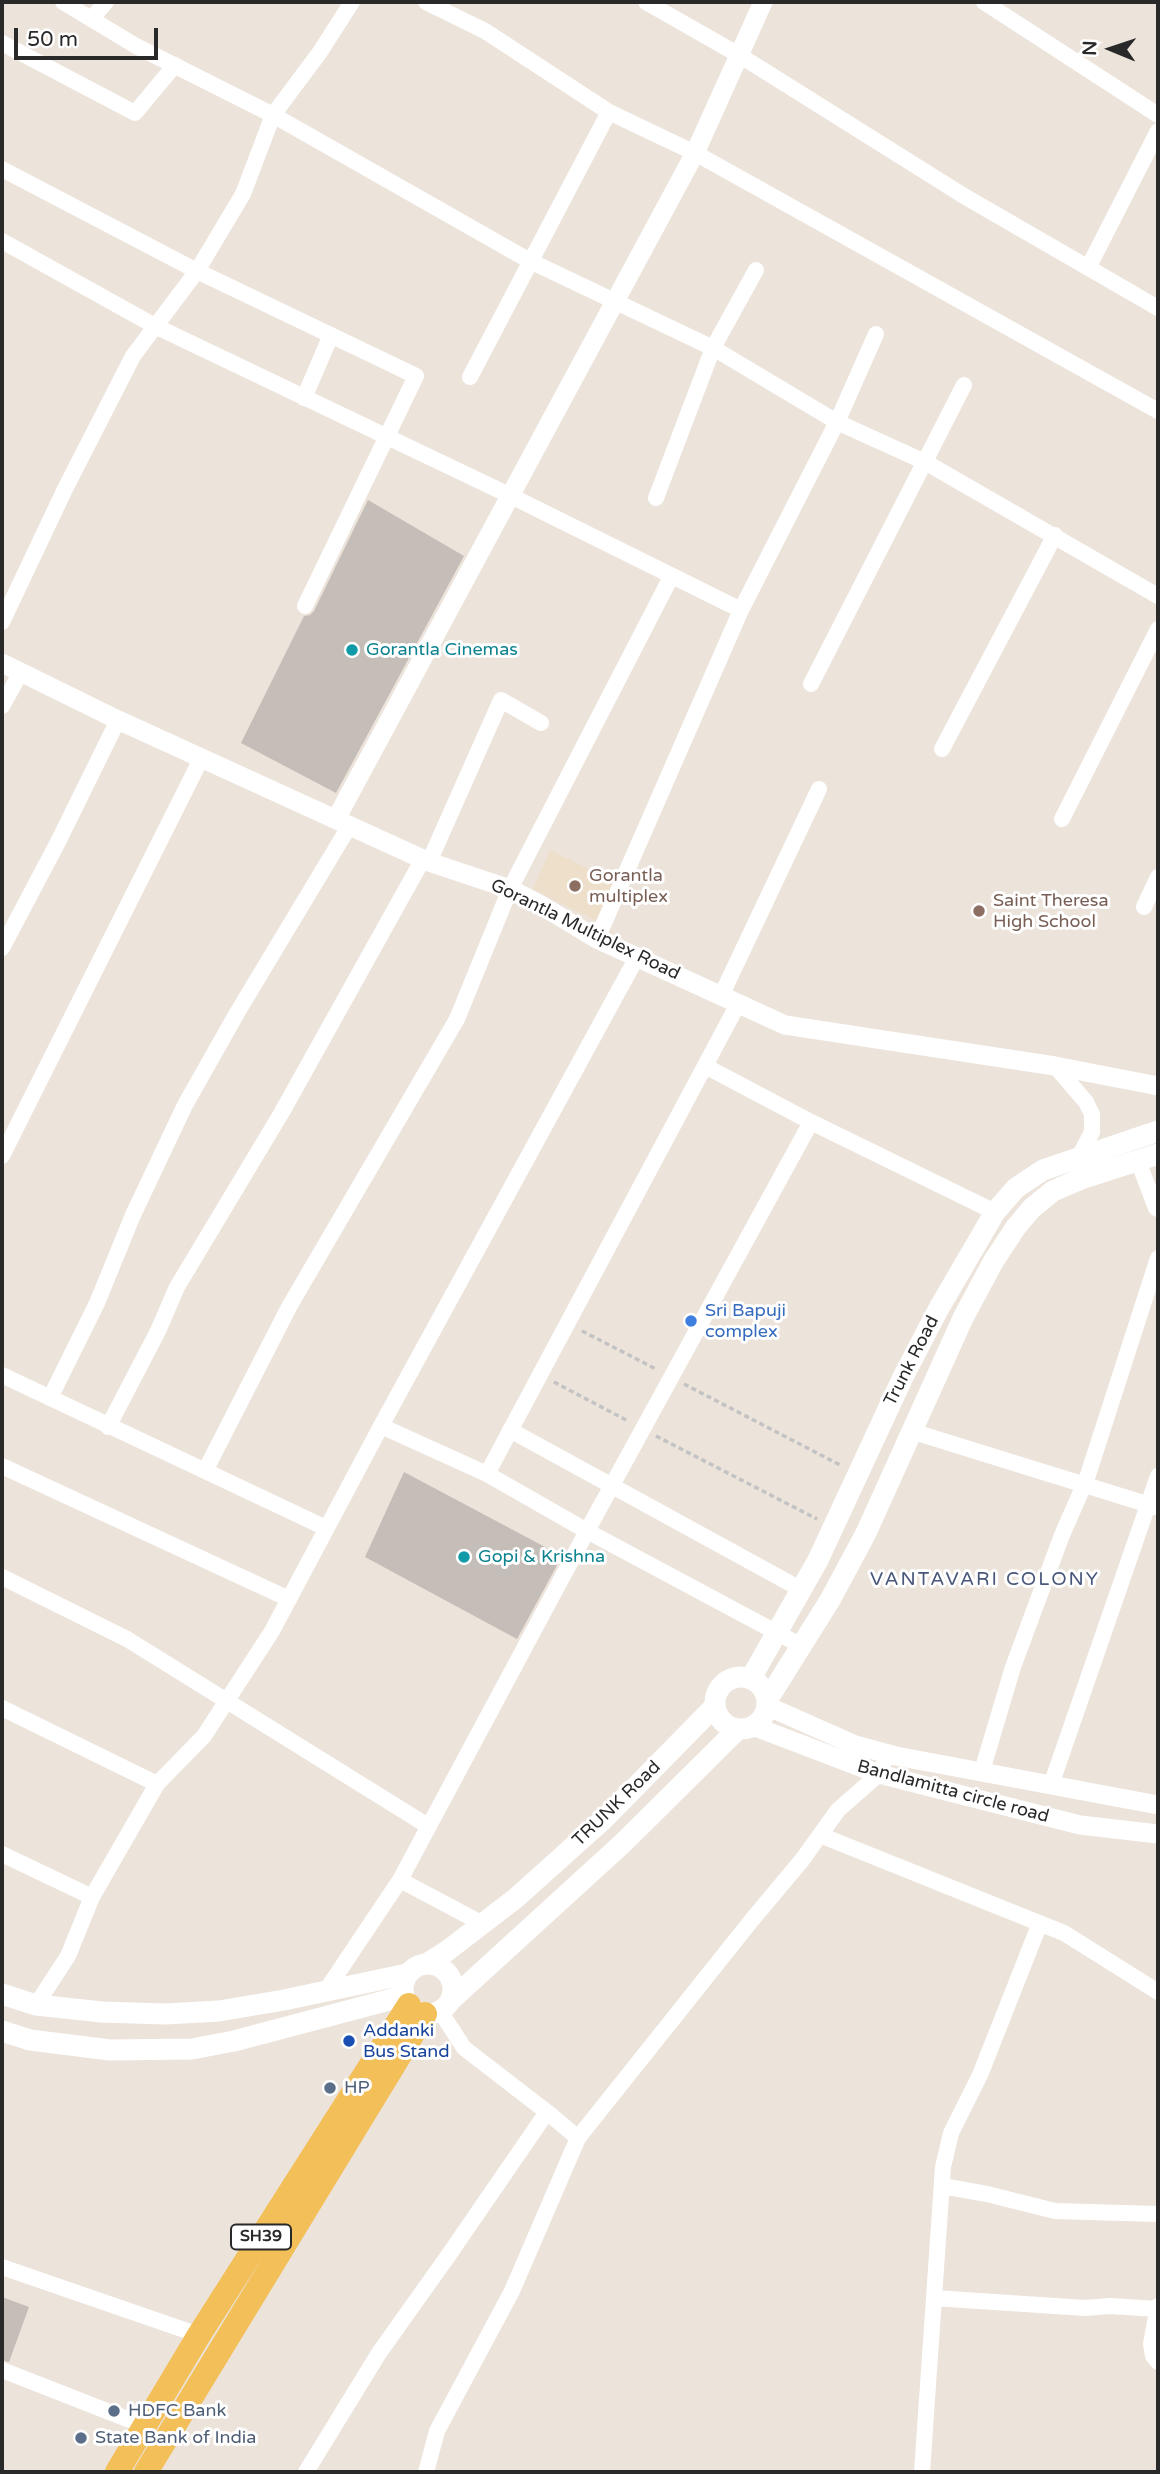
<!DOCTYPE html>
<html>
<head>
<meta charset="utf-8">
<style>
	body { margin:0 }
	#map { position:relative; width:1160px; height:2474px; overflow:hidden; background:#ece3db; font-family:"Varela Round",sans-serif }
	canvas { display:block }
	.frame { position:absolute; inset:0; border:4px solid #292929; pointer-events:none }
	.north { position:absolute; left:1076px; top:14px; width:70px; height:70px; -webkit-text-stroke:5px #fff; paint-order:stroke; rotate:272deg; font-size:19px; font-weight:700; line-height:28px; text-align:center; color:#292929 }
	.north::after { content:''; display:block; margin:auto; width:24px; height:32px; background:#292929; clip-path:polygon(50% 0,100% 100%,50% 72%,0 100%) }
	.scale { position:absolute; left:14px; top:28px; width:144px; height:32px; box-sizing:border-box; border:4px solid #292929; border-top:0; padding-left:9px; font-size:21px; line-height:24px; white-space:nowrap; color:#292929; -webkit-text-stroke:5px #fff; paint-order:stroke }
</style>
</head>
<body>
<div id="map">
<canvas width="1160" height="2474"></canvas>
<div class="frame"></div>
<div class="north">N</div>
<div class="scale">50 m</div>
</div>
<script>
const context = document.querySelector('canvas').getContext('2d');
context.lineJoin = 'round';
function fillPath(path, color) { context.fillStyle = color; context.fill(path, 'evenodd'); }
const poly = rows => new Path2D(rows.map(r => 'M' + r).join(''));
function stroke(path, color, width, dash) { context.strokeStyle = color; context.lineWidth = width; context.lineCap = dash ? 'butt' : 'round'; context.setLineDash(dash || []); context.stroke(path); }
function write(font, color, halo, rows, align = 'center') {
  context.font = font + ' "Varela Round",sans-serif'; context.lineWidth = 6; context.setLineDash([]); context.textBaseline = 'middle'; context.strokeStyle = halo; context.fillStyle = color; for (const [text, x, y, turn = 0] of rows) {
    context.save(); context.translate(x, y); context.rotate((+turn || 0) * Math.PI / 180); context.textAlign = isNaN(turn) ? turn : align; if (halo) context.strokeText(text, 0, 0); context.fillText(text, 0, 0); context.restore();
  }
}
const education = poly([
	[550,850,617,883,596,921,533,889]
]);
const building = poly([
	[368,500,464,556,336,793,241,743,304,616,310,615,314,611],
	[404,1472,562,1556,517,1639,365,1557],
	[2,2297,29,2307,9,2362,2,2360]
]);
const path = poly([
	[582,1331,656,1369],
	[554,1382,628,1421],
	[684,1384,842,1466],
	[656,1436,817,1519]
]);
const minor = poly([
	[63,2,136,46,273,115,530,261,713,348,837,422,925,462,1158,596],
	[426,2,485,31,609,112,695,153,1158,411],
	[646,2,739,55,964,196,1158,308],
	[984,2,1158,115],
	[92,18,106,2],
	[2,43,135,113,175,65],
	[2,169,197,271,416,376,305,606],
	[2,241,155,326,509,495,741,610],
	[1088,268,1158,131],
	[470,377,609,112],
	[304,398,331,335],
	[656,498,713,348,756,270],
	[2,622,65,489,133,356,197,271,243,194,273,115,320,52,352,2],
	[811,684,964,385],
	[2,706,21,672],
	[942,749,1055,535],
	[1062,819,1158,629],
	[429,862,501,700,541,723],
	[1144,907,1158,877],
	[597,939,741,610,837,422,876,334],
	[2,948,58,842,118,720],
	[721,996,819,789],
	[705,1066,811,1122,995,1212],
	[1055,1066,1086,1102,1092,1114,1092,1132,1079,1157],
	[2,1156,202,757],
	[1138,1161,1156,1208,1158,1209],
	[2,1375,326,1528],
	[50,1398,97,1303,133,1215,185,1105,237,1013,350,825],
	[381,1426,487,1474,587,1531,800,1645],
	[108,1427,158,1331,177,1287,282,1112,423,859],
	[510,1430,793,1585],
	[911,1431,1156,1507],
	[2,1466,289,1599],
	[205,1471,289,1307,457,1019,510,889,671,577],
	[487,1474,738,1004],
	[2,1577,127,1639,428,1826],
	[2,1708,157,1784],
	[982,1771,1013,1667,1062,1535,1087,1478,1158,1258],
	[1051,1785,1158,1476],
	[820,1835,1064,1933,1158,1992],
	[2,1854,92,1897],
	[400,1880,483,1924],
	[327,1989,400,1880,587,1531,811,1122],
	[36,2005,68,1956,92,1897,157,1784,204,1736,272,1631,381,1426,637,957],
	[440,2011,464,2048,547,2112],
	[942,2186,987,2194,1055,2211,1158,2214],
	[2,2267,199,2335],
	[934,2298,1085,2308,1110,2306,1158,2309],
	[1158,2306,1151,2344,1153,2356,1158,2362],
	[2,2370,145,2426],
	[306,2472,379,2353,448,2256,547,2112,578,2138],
	[426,2472,437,2431,512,2291,578,2138,751,1921,802,1860,838,1810,879,1774,883,1765],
	[922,2472,943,2167,951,2133,980,2075,1040,1923]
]);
const tertiary = poly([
	[2,663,118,720,429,862,510,889,539,904,597,939,785,1025,1055,1066,1158,1086],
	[336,819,695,153,763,2],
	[767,1706,855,1745,896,1756,1158,1805],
	[753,1726,879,1774,1080,1825,1158,1834]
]);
const secondary = poly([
	'715 1703a26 26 0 1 1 52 0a26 26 0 1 1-52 0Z',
	[751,1678,818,1560,903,1377,939,1308,995,1212,1016,1188,1043,1170,1158,1131],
	[768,1699,830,1600,866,1533,963,1318,993,1262,1016,1227,1032,1208,1053,1191,1081,1179,1158,1154],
	[428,1963,447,1951,516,1898,604,1819,715,1706],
	'403 1989a25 25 0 1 1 50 0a25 25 0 1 1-50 0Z',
	[2,1994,36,2005,102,2012,165,2014,219,2011,284,2000,407,1974],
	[451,2000,623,1843,738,1729],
	[2,2031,30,2040,110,2050,192,2049,234,2041,404,1996]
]);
const primary = poly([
	[117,2472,199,2335,409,2005],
	[146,2472,425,2014]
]);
const markers = [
	[352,650,7,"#0f9aa8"],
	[575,886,7,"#8d6e63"],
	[979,911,7,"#8d6e63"],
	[691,1321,7,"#3f7fe0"],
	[464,1557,7,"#0f9aa8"],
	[349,2041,7,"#1a4fb4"],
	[330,2088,7,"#5c6f8a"],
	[114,2411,7,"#5c6f8a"],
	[81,2438,7,"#5c6f8a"]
];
const shields = [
	[261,2237,60]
];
const shieldNames = [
	["SH39",261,2237]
];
const cultureNames = [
	["Gorantla Cinemas",366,650],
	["Gopi & Krishna",478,1557]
];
const educationNames = [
	["Gorantla",589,876],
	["multiplex",589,897],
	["Saint Theresa",993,901],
	["High School",993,922]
];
const streetNames = [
	["Gorantla Multiplex Road",585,930,26],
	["Trunk Road",912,1361,-63],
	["Bandlamitta circle road",953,1792,15],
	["TRUNK Road",617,1804,-44]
];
const shopNames = [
	["Sri Bapuji",705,1311],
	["complex",705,1332]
];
const transitNames = [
	["Addanki",363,2031],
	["Bus Stand",363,2052]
];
const serviceNames = [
	["HP",344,2088],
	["HDFC Bank",128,2411],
	["State Bank of India",95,2438]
];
const neighbourhoodNames = [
	["VANTAVARI COLONY",985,1580]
];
fillPath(education, '#eedfca');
fillPath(building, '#c4bdb8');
stroke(path, '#c3c3c3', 3.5, [5, 3.5]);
stroke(minor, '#fff', 16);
stroke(tertiary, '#fff', 19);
stroke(secondary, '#fff', 21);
stroke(primary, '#f3bf59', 24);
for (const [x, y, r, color] of markers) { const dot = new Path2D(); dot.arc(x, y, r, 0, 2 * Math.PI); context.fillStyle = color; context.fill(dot); stroke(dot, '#fff', 2.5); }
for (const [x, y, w] of shields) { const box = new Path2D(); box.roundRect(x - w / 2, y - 12.5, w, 25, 5); context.fillStyle = '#fff'; context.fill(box); stroke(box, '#292929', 2); }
write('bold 16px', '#292929', null, shieldNames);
write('18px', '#0d838f', '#fff', cultureNames, 'left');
write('18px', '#785e54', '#fff', educationNames, 'left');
write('18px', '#292929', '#fff', streetNames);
write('18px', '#366cbe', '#fff', shopNames, 'left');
write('18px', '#164399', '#fff', transitNames, 'left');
write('18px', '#4e5e75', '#fff', serviceNames, 'left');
context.letterSpacing = '2px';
write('19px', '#49577b', '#fff', neighbourhoodNames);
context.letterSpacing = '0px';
</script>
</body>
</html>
